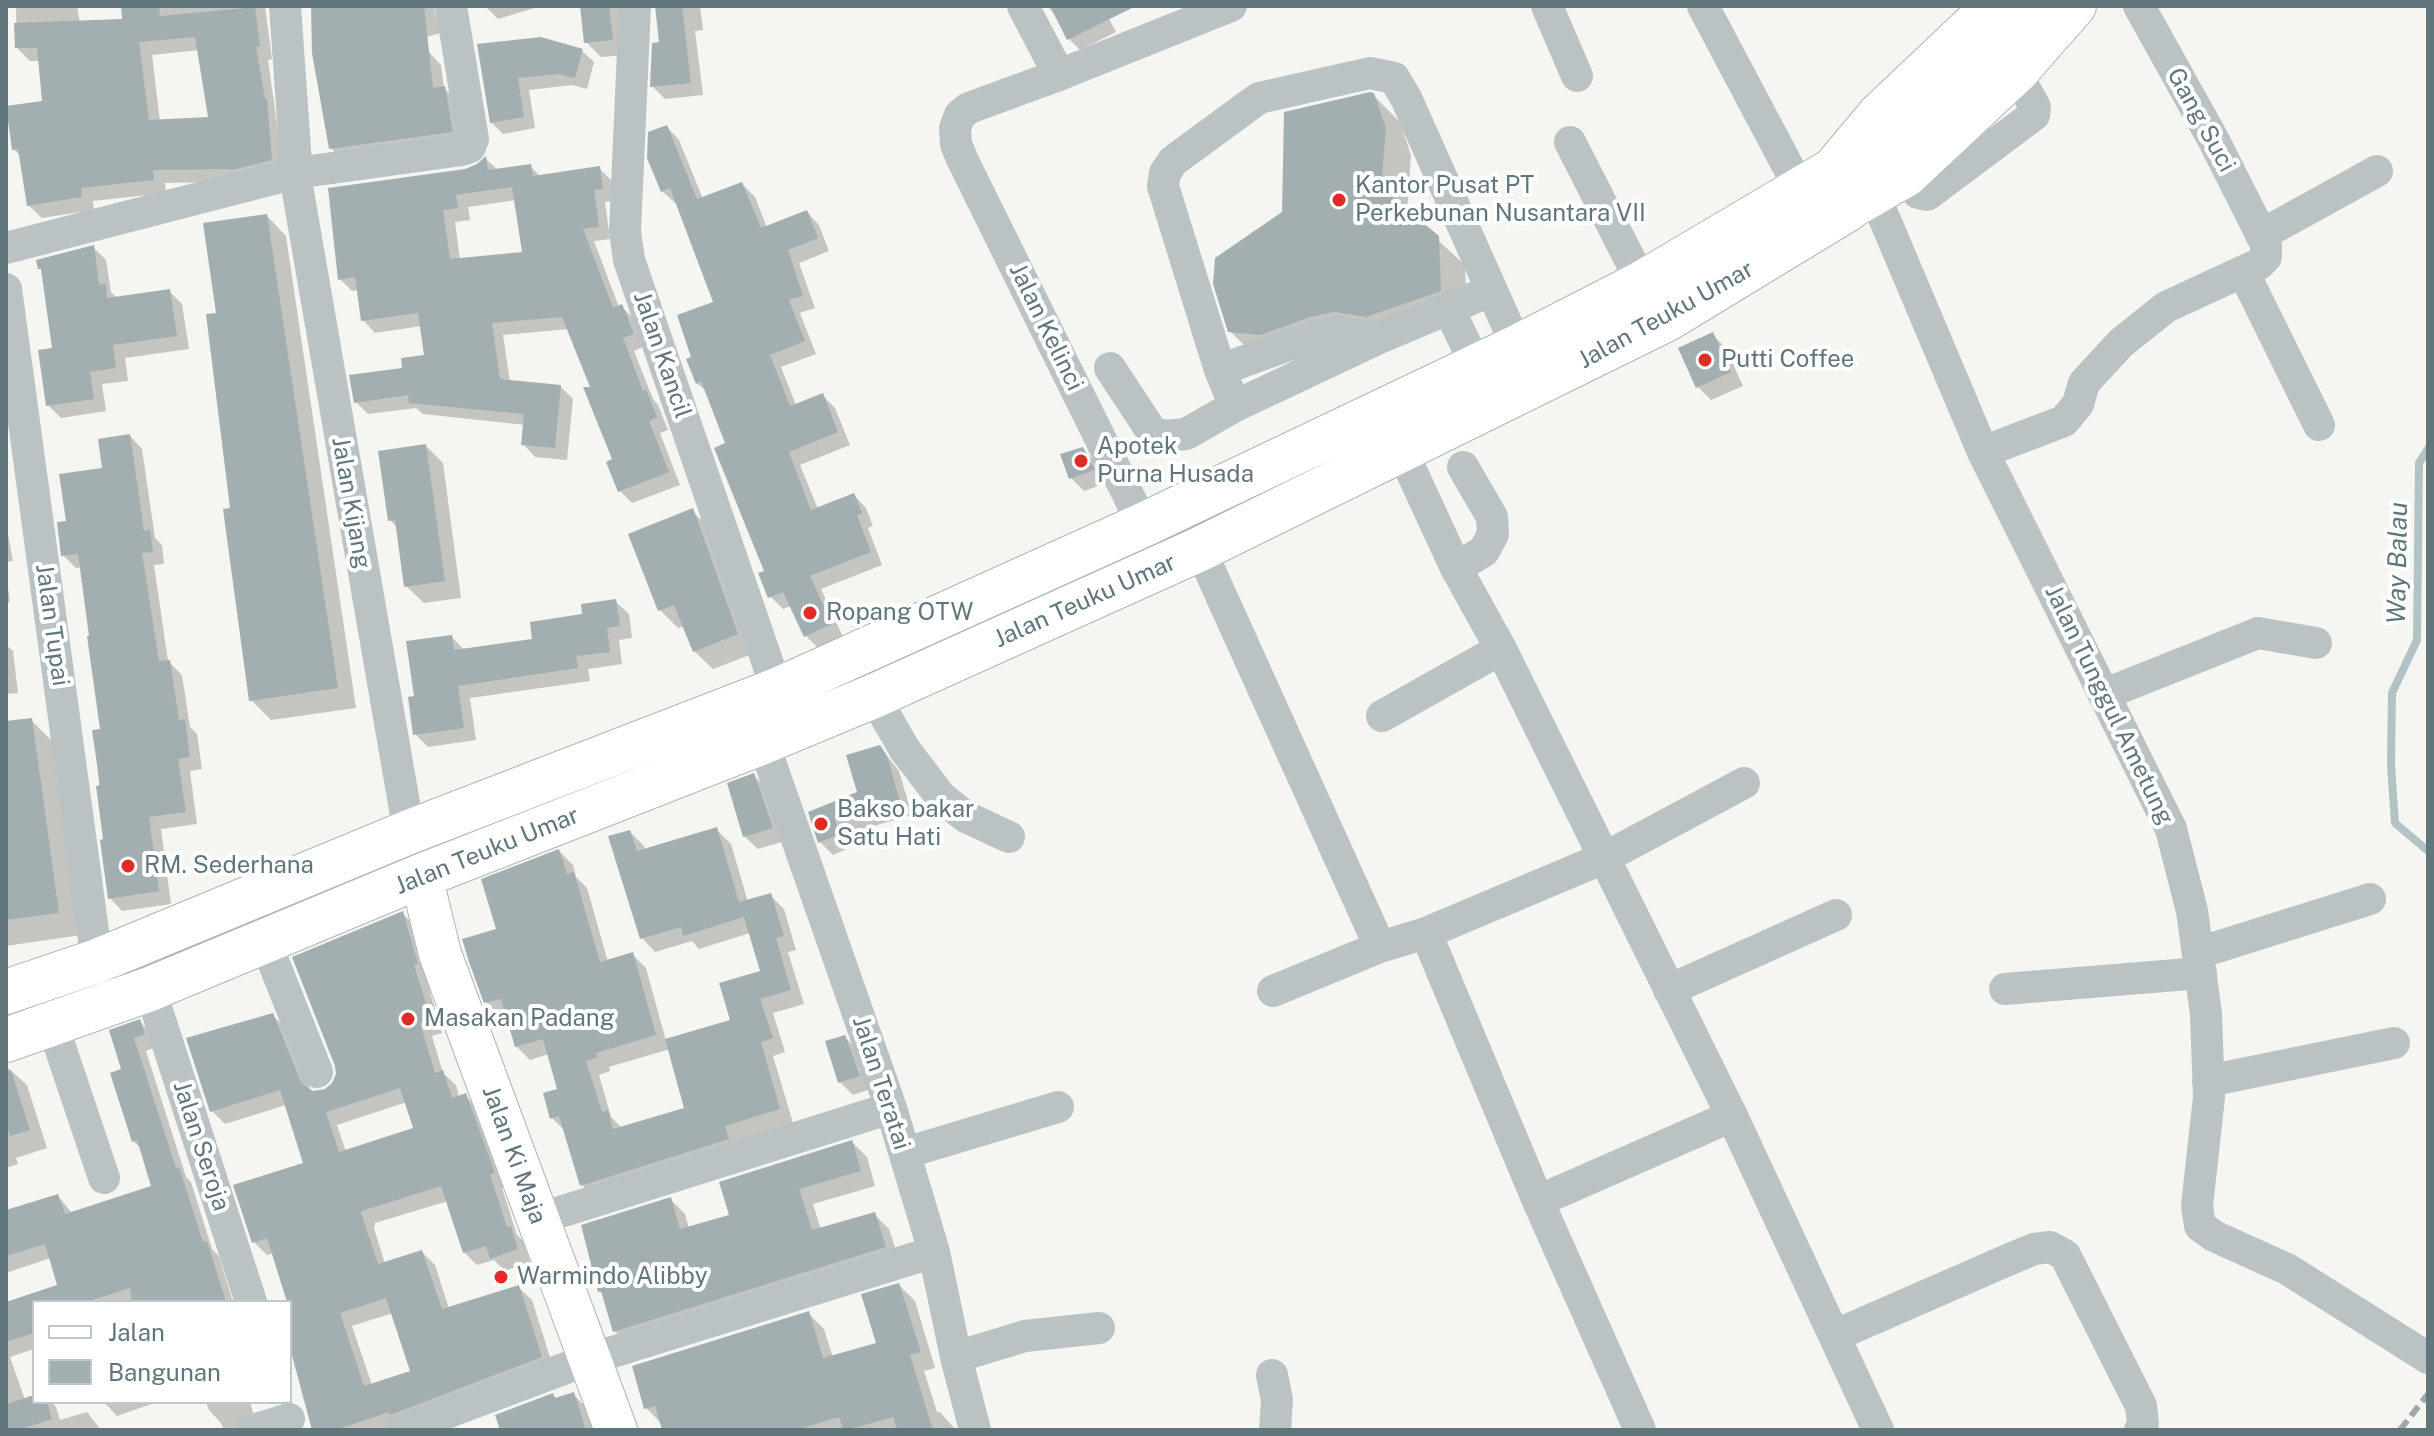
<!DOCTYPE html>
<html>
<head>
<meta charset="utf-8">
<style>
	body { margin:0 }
	#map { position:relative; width:2434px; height:1436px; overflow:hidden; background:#f5f5f1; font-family:"Public Sans",sans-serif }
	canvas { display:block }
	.frame { position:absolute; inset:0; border:8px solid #60767c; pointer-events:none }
	.legend { position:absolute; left:32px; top:1300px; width:260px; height:104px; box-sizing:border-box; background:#fff; border:2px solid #bfc8cb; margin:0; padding:10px 14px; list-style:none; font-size:24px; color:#60767c }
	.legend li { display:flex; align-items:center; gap:16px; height:40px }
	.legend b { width:40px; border:2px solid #bfc8cb }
</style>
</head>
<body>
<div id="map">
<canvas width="2434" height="1436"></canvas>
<div class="frame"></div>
<ul class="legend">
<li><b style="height:10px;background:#fff"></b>Jalan</li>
<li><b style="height:22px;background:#a3aeb1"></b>Bangunan</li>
</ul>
</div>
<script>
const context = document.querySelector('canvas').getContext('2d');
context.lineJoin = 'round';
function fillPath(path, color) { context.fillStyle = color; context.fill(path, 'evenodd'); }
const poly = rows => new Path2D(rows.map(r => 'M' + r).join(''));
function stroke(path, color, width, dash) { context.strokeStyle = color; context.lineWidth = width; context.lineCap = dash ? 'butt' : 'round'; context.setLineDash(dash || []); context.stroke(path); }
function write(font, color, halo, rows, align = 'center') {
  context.font = font + ' "Public Sans",sans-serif'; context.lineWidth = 8; context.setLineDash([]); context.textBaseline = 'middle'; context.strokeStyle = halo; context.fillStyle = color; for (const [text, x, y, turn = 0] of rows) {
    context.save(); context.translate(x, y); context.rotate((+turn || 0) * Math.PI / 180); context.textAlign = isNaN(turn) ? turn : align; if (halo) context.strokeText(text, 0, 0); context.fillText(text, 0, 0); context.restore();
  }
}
const shadow = poly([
	[14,6,77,6,80,23,124,21,123,6,265,6,272,59,268,60,284,173,250,181,165,183,166,193,93,201,94,210,42,218,28,205,21,156,13,149,44,103,40,61,30,61,17,48,16,9],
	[199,50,210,119,160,122,152,55],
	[313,6,434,6,440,33,367,54,428,51,441,65,444,88,458,102,465,145,344,162,331,148],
	[485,6,541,6,498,19],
	[582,6,621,6,627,55,601,57,586,42],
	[657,6,700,6,703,30,695,31,703,95,665,99,652,86,661,44],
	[1047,6,1135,6,1109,19,1116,32,1080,50,1069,39,1059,19],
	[541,39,582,51,594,62,587,89,572,85,529,90,535,128,503,134,491,122],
	[1373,95,1400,122,1411,155,1407,212,1465,265,1467,317,1257,358,1230,331,1284,213],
	[667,127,679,140,703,199,742,184,755,197,767,228,807,212,819,225,829,251,799,263,815,308,800,313,816,354,781,367,796,405,822,395,835,408,850,445,800,465,818,509,854,495,866,508,873,526,868,528,882,565,821,589,843,637,818,648,805,635,791,606,783,609,770,596,766,572,727,444,708,393,697,383,694,358,715,303,677,203,675,203,662,191],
	[486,159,498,170,530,166,541,177,599,168,612,181,615,201,605,202,610,239,594,241,619,307,622,307,634,319,645,346,634,351,653,399,658,405,668,430,660,433,680,485,632,503,620,491,614,461,593,390,569,329,503,335,510,382,561,387,573,399,567,460,535,457,523,444,525,425,423,414,416,408,368,414,356,402,426,357,422,326,375,333,363,320,359,290,352,291,340,279,465,171],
	[516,200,524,254,460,260,455,222,470,220,468,207],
	[267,216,286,236,356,708,271,720,251,700,232,509,218,314],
	[93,247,106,260,111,292,117,298,169,291,182,304,189,349,125,358,128,381,102,384,106,411,61,418,48,405,55,349,44,273,40,268],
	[1713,335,1726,348,1743,386,1711,400,1698,387],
	[130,436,142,449,155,538,162,545,164,564,154,565,168,661,182,675,190,727,197,734,202,769,190,771,197,824,161,829,171,904,122,911,110,898,94,732,102,731,82,567,76,568,63,555,68,523],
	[426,446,443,463,461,598,424,603,406,586,398,528,390,520],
	[1082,449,1096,462,1106,483,1084,491,1071,478],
	[692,511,711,529,755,653,713,669,694,651,685,626,678,628,660,610],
	[6,524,13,561,6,562],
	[6,574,10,602,6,603],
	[616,602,629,614,632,638,619,640,622,664,588,669,590,681,470,698,476,740,428,747,415,734,416,698,452,637,465,651,535,641],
	[6,645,13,651,18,693,6,694],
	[31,720,54,743,81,935,6,946,6,723],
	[880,747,899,771,912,815,846,834,851,847,833,855,820,842,810,813,859,793],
	[753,775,766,788,785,841,758,849,744,836],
	[717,830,731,844,748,902,770,895,784,909,796,950,788,952,804,1004,773,1013,785,1052,773,1056,793,1123,596,1199,582,1185,566,1132,552,1118,560,1090,549,1054,530,1060,516,1046,507,1014,500,1016,486,1002,498,930,559,851,573,865,576,877,587,888,608,962,632,954,646,968,666,1041,732,1022,762,972,750,933,699,949,692,941,655,952,642,938,630,832,644,846,645,851],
	[670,1049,686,1109,622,1128,611,1117,599,1075,610,1071,609,1067],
	[402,913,415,926,430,977,426,978,442,1033,432,1036,443,1073,456,1085,459,1097,465,1095,478,1109,507,1186,502,1188,517,1235,523,1241,530,1262,505,1271,494,1260,477,1265,464,1252,448,1201,375,1223,374,1228,385,1264,422,1252,435,1265,449,1309,518,1287,532,1300,554,1370,386,1430,315,1430,290,1343,290,1302,274,1253,267,1255,254,1242,305,1164,286,1105,225,1124,212,1111,272,1015,286,1028,311,1092,326,1091,334,1084],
	[407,1102,415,1129,346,1152,337,1125],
	[393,1313,412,1372,372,1385,352,1326],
	[139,1021,152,1034,156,1047,146,1051,186,1177,191,1182,212,1249,219,1256,233,1302,34,1302,34,1349,10,1357,25,1400,34,1397,34,1402,51,1402,56,1407,60,1420,87,1412,101,1430,6,1430,6,1301,7,1304,60,1286,51,1258,6,1273,6,1212,58,1196,72,1213,154,1187,142,1149,133,1141,124,1071,111,1031],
	[845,1037,858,1050,871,1089,853,1095,840,1082],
	[6,1066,27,1085,47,1148,16,1158,18,1164,6,1168],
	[852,1142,867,1157,875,1186,813,1204,821,1230,874,1214,889,1229,900,1262,630,1346,615,1331,605,1296,599,1291,670,1199,685,1214,689,1229,731,1216],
	[899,1285,915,1301,935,1368,924,1371,937,1412,940,1412,956,1430,664,1430,663,1425,646,1408,808,1313,824,1329,833,1358,879,1344],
	[573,1394,586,1407,594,1430,502,1430,553,1395,557,1399],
	[104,1402,157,1402,117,1416],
	[206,1402,250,1402,257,1426,252,1430,224,1430,221,1423,209,1410]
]);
const stream = poly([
	[2428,449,2419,463,2417,640,2392,693,2391,765,2395,823,2428,851]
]);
const building = poly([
	[121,6,159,6,160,16,255,7,260,46,256,47,265,99,267,99,272,160,236,169,153,170,154,180,81,188,82,197,27,206,18,149,12,150,6,106,42,101,37,48,15,48,14,23,122,19],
	[195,37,208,117,149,120,139,42],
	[311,6,424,6,433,88,445,86,453,132,329,149,312,53],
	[580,6,609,6,613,40,584,43],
	[655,6,682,6,691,83,650,87,652,43,659,42],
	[1050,6,1136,6,1067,40],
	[541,37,583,49,575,78,559,74,518,78,524,117,490,123,477,44],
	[1370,92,1374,93,1386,128,1381,188,1439,236,1441,291,1366,317,1335,312,1310,317,1261,335,1228,332,1213,284,1215,258,1282,212,1284,112],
	[667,125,697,199,742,182,761,228,807,210,818,238,788,250,803,296,789,300,805,341,770,355,790,406,823,393,838,432,789,452,811,510,854,493,862,513,857,515,871,552,810,576,832,624,804,637,783,592,768,598,758,573,764,571,714,448,725,443,701,381,696,384,686,359,691,357,677,315,713,302,670,188,661,192,647,158,648,132],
	[486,156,488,170,531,164,533,176,600,166,603,189,594,190,599,227,583,229,613,308,622,304,634,334,623,338,643,391,646,390,657,417,649,421,669,472,618,492,606,462,612,459,583,387,590,387,562,317,492,323,500,379,561,385,555,448,521,445,524,414,409,403,408,395,354,403,349,375,402,368,401,358,424,355,418,313,361,321,355,277,338,280,328,188,465,169,477,164],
	[512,187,522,252,450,259,443,210,458,208,456,195],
	[267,214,338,688,249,701,223,509,230,508,206,314,216,313,203,223],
	[94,245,99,285,106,284,107,298,170,289,177,336,113,345,116,368,90,372,94,399,46,406,38,350,52,348,41,269,38,269,36,260],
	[1713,332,1731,372,1696,388,1678,348],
	[130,434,144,531,150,530,153,552,142,553,159,661,170,660,179,720,185,719,190,757,178,759,186,812,149,817,159,891,108,899,100,840,103,839,96,786,100,785,92,730,100,729,87,636,89,636,78,554,61,556,57,522,66,521,59,474,102,468,98,439],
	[426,444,445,581,404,587,395,520,388,521,378,451],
	[1083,447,1095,470,1069,479,1060,454],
	[693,508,738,634,693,652,674,605,658,611,628,534],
	[616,599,620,626,607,628,610,652,576,656,578,668,458,686,464,728,413,735,408,697,414,696,406,641,452,635,454,650,532,639,530,622,582,614,581,604],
	[32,718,59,913,6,920,6,721],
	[880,745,887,756,900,802,835,821,840,834,818,843,808,812,857,792,846,755],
	[754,773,773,828,743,837,727,783],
	[717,827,739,902,771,893,784,936,776,938,791,990,760,999,773,1038,761,1042,780,1109,725,1126,729,1139,580,1186,559,1116,550,1119,543,1093,557,1089,543,1039,515,1047,501,999,484,1003,469,962,462,939,496,929,481,879,559,849,567,874,574,872,600,962,633,952,656,1035,596,1053,598,1057,586,1061,602,1112,608,1110,613,1129,684,1108,665,1039,730,1020,719,983,760,971,744,917,683,936,681,927,640,939,608,836,630,830,637,851],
	[403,911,418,964,414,965,431,1020,420,1023,435,1073,443,1070,452,1098,466,1093,495,1173,490,1175,507,1227,511,1226,518,1249,490,1259,486,1246,463,1253,441,1186,362,1211,361,1213,378,1264,422,1250,442,1309,519,1285,542,1357,390,1415,389,1412,335,1430,312,1430,290,1348,290,1302,287,1302,267,1238,252,1243,233,1185,303,1163,280,1090,210,1112,186,1038,273,1013,300,1080,305,1086,313,1091,325,1089,332,1083,336,1074,335,1066,292,957],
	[400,1088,413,1128,339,1152,326,1112],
	[386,1298,410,1371,364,1386,340,1313],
	[140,1019,145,1034,134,1038,176,1168,179,1167,203,1242,207,1241,226,1302,132,1302,130,1288,86,1302,34,1302,34,1333,6,1342,6,1302,57,1285,45,1244,6,1256,6,1210,58,1194,65,1214,151,1186,137,1140,132,1142,110,1073,121,1069,109,1030],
	[845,1035,860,1076,838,1083,825,1041],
	[11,1070,30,1130,10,1136,6,1124,6,1071],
	[852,1140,861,1171,799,1189,812,1230,875,1212,886,1247,613,1332,601,1291,598,1292,581,1225,671,1197,680,1229,729,1215,719,1182],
	[899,1283,921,1352,910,1355,933,1430,897,1430,893,1417,847,1430,843,1430,839,1417,795,1430,662,1430,655,1406,644,1409,632,1366,809,1311,823,1358,876,1343,861,1294],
	[574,1392,586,1430,500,1430,495,1415,553,1393,555,1398],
	[34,1395,34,1402,47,1402,52,1419,18,1430,6,1430,6,1404]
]);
const minor = poly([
	[285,6,298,192,409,832],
	[635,6,625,231,629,260,777,690],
	[1023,6,1059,75],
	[1547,6,1577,76],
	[1703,6,1801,191],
	[1570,142,1642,283],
	[1907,175,1918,193,1927,195,2034,115,2035,107,2016,73],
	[1874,194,1983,452,2171,829,2192,911,2206,1014,2209,1097,2197,1206,2200,1226,2214,1236,2287,1269,2428,1358],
	[2261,235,2377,171],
	[6,248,296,173,462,150,470,147,473,139,451,6],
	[2243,271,2319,425],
	[6,289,97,961],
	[1449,309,1476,366],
	[1110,368,1152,432,1164,436,1186,434,1235,406,1377,339,1490,291],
	[1220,370,1316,335,1338,331,1377,339],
	[1235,406,1220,370,1163,186,1165,173,1173,161,1259,98,1370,73,1394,78,1406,98,1517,347],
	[1402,451,1456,568,1501,649,1732,1116,1878,1430],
	[1983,452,2064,421,2078,404,2084,383,2121,343,2166,307,2259,264,2266,257,2266,244,2213,139,2139,6],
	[1143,525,962,159,956,144,955,128,960,115,969,108,1059,75,1231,6],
	[1200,549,1380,947],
	[1456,568,1484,551,1493,534,1492,517,1463,467],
	[2105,694,2258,633,2316,643],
	[874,696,905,750,941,797,966,817,1009,837],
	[1382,716,1501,649],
	[763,742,891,1108,934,1252,956,1357,975,1430],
	[1426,933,1538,1201,1640,1430],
	[265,941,317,1072],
	[2198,953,2370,899],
	[150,989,251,1302],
	[2005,989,2201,973],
	[1669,990,1836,915],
	[1273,991,1380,947,1426,933,1604,858,1744,783],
	[53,1026,104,1178],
	[2208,1081,2394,1043],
	[905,1153,1058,1107],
	[1538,1201,1732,1116],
	[538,1219,891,1108],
	[1836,1335,2010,1259,2034,1249,2050,1247,2065,1255,2141,1406,2143,1423,2140,1430],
	[956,1357,1025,1336,1099,1328],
	[1272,1375,1277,1400,1275,1430],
	[253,1430,289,1419],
	[401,1430,590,1359,934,1252]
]);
const major = poly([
	[1837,164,1879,114,1993,6],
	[1848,209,1907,175,2016,73,2075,6],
	[421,876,440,954,616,1430]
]);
const highway = poly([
	[6,992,97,961,409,832,777,690,1143,525,1517,347,1642,283,1916,121,1953,90,2043,6],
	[6,1040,150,989,421,876,763,742,874,696,1200,549,1667,319,1848,209,1900,141]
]);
const rail = poly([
	[2400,1430,2428,1394]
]);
const markers = [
	[1339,200,8,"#e12b25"],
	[1705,360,8,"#e12b25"],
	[1081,461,8,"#e12b25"],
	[810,613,8,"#e12b25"],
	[821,824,8,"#e12b25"],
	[128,866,8,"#e12b25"],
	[408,1019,8,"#e12b25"],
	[501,1277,8,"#e12b25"]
];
const streetNames = [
	["Gang Suci",2201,120,61],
	["Jalan Teuku Umar",1666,315,-29],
	["Jalan Kelinci",1046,327,64],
	["Jalan Kancil",662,355,71],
	["Jalan Kijang",351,503,80],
	["Jalan Teuku Umar",1085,601,-24],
	["Jalan Tupai",52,625,82],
	["Jalan Tunggul Ametung",2109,705,64],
	["Jalan Teuku Umar",487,851,-22],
	["Jalan Teratai",881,1083,72],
	["Jalan Seroja",201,1146,72],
	["Jalan Ki Maja",514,1155,70]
];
const poiNames = [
	["Kantor Pusat PT",1355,186],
	["Perkebunan Nusantara VII",1355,214],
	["Putti Coffee",1721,360],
	["Apotek",1097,447],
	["Purna Husada",1097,475],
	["Ropang OTW",826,613],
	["Bakso bakar",837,810],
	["Satu Hati",837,838],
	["RM. Sederhana",144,866],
	["Masakan Padang",424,1019],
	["Warmindo Alibby",517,1277]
];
const waterNames = [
	["Way Balau",2398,563,-89]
];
fillPath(shadow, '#0003');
stroke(stream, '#b3c3c5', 8);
fillPath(building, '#a3aeb1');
stroke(major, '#afb6b8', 44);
stroke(highway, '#b1b6b8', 46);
stroke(minor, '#bbc2c4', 32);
stroke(major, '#fff', 42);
stroke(highway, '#fff', 44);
stroke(rail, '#9da6a9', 6, [12, 6]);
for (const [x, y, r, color] of markers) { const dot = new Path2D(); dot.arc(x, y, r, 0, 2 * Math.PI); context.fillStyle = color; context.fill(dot); stroke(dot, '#fff', 3); }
write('24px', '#60767c', '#fff', streetNames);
write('24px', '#60767c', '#fff', poiNames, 'left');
write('italic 26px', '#5b7678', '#fff', waterNames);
</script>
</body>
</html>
